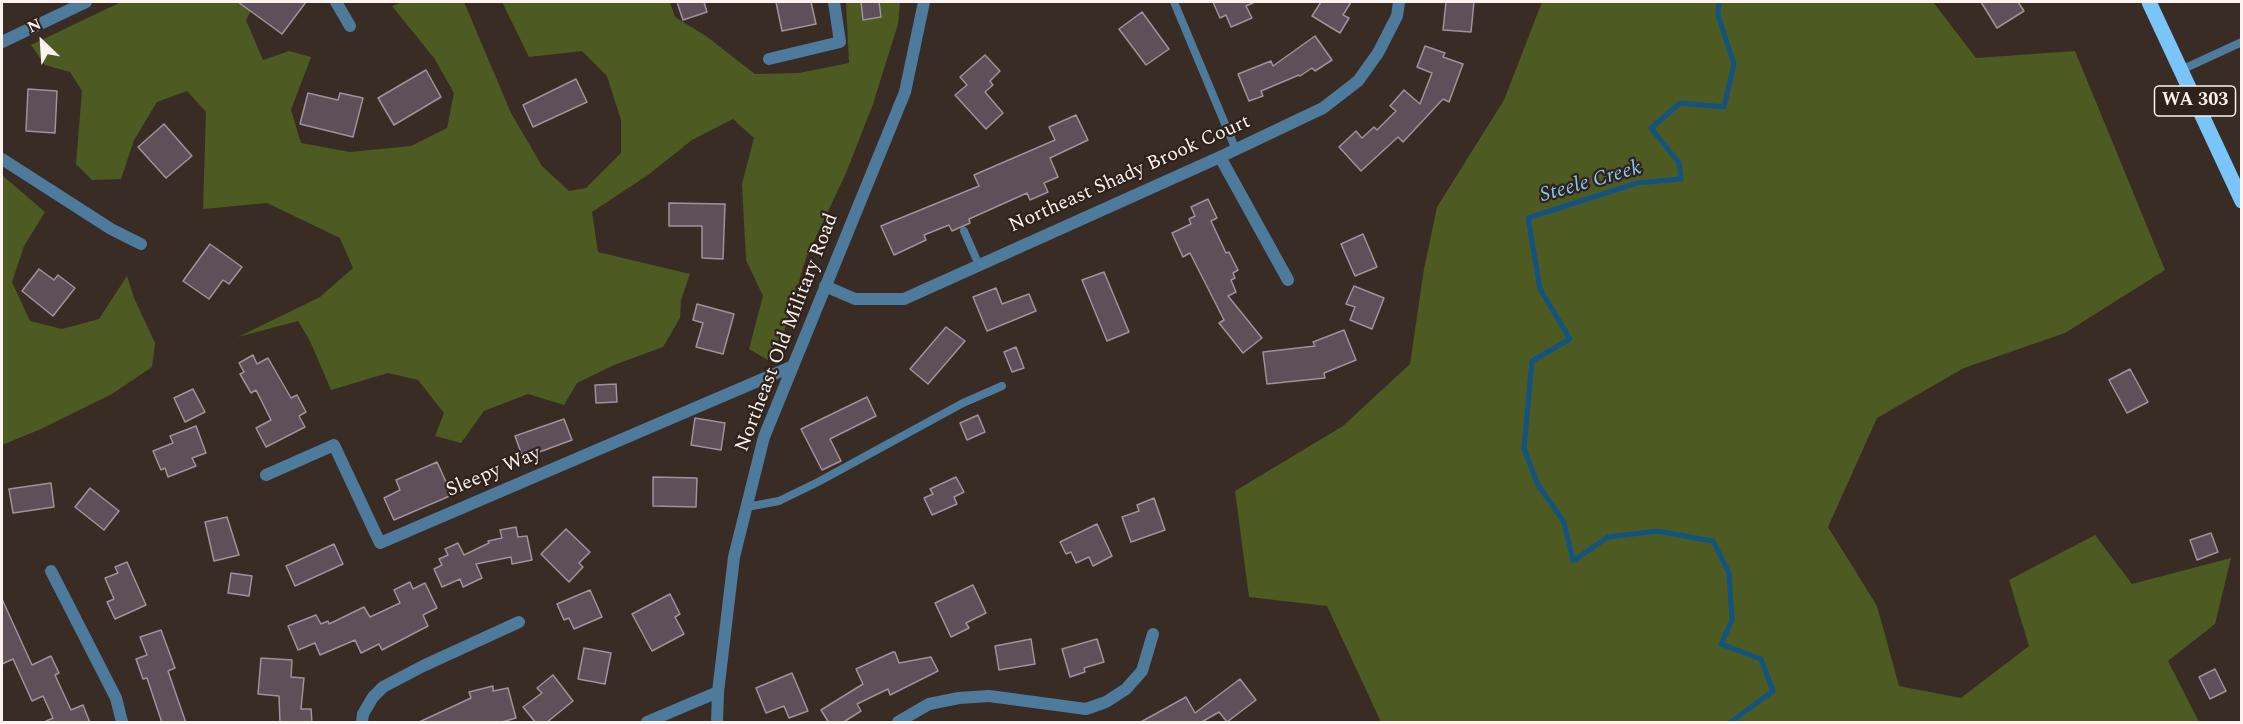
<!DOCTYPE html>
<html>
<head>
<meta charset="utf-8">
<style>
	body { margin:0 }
	#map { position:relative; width:2243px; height:724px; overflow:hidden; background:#392c24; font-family:Spectral,serif }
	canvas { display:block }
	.frame { position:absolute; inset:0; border:3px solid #fcf3ee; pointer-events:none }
	.north { position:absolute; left:12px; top:12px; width:60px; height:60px; -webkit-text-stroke:4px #2e221b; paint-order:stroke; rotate:335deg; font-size:16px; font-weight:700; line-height:24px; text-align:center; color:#fcf3ee }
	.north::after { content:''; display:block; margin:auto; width:21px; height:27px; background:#fcf3ee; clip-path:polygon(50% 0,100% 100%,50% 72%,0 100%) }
</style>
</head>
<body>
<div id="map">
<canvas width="2243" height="724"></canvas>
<div class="frame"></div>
<div class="north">N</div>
</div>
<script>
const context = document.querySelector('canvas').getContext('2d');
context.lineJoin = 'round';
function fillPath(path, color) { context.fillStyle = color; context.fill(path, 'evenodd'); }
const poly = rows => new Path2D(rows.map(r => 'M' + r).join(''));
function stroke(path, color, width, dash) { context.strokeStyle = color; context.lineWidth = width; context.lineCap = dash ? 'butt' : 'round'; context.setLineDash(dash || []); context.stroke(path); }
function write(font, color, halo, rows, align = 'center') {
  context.font = font + ' Spectral,serif'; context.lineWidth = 4.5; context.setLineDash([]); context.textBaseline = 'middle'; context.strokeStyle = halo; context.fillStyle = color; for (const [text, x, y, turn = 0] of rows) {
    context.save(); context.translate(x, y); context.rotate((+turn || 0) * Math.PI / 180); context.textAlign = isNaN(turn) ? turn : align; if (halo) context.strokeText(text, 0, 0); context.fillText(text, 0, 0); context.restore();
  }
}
const green = poly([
	[121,2,255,2,246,20,263,60,289,51,311,57,291,110,301,143,350,152,411,146,447,128,454,93,434,58,392,6,402,2,464,2,511,113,542,166,569,191,586,188,621,153,621,120,607,76,582,51,529,57,502,2,670,2,675,17,706,36,755,74,799,73,849,63,846,2,900,2,898,24,873,104,846,173,806,258,783,335,768,360,749,349,763,296,746,260,742,184,754,138,733,119,692,140,648,175,592,212,598,252,690,274,681,300,680,318,663,347,614,365,577,383,564,405,528,394,484,411,461,443,435,436,444,413,418,380,388,373,331,390,310,341,298,321,238,337,320,297,353,268,340,238,267,203,203,209,206,112,187,91,157,102,134,140,121,179,92,180,76,164,82,91,70,72,45,65,31,45],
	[1542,2,1933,2,1976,58,2075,51,2165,270,2065,333,1964,368,1877,418,1828,527,1877,606,1899,686,1961,698,2029,646,2009,580,2095,535,2132,584,2231,558,2215,624,2168,661,2199,722,1381,722,1327,606,1249,597,1235,491,1343,426,1410,364,1424,269,1437,207,1504,100],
	[2,175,45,212,24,246,12,282,30,321,62,329,99,319,127,276,134,298,155,343,152,367,112,394,41,429,2,445]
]);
const stream = poly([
	[1719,2,1718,15,1734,64,1724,107,1680,103,1651,128,1679,163,1681,179,1637,183,1528,218,1540,289,1570,339,1532,361,1524,449,1538,485,1564,522,1573,561,1608,537,1657,531,1713,541,1729,573,1732,620,1721,644,1761,659,1773,691,1731,722]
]);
const building = poly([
	[238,2,306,2,282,34,238,2],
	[677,2,704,2,707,12,683,20,677,2],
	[776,2,811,2,816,24,782,31,776,2],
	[861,2,879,2,881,17,863,20,861,2],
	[1213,2,1255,2,1246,6,1252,18,1231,27,1226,15,1220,18,1213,2],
	[1321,2,1351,2,1343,15,1349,18,1340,33,1312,16,1321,2],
	[1446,2,1474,2,1471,32,1443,30,1446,2],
	[1981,2,2018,2,2024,11,1997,28,1981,2],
	[1142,12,1169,49,1146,65,1119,29,1142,12],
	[1315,36,1332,60,1315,71,1312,68,1300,76,1299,75,1261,91,1263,96,1249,101,1238,74,1271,61,1273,66,1315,36],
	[1425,46,1445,53,1443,57,1463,64,1449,102,1443,99,1403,142,1398,137,1361,171,1339,147,1356,131,1362,138,1374,127,1377,130,1396,111,1390,106,1404,90,1420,104,1432,73,1417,67,1425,46],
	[985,55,1000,71,990,81,993,85,985,92,1003,113,986,129,955,95,967,85,960,77,985,55],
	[426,70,441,97,394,125,378,98,426,70],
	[576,79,587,102,533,127,523,105,576,79],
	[28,89,57,91,55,133,26,131,28,89],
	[308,93,338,100,340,93,363,98,353,137,300,124,308,93],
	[1076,115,1088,140,1050,158,1058,177,1044,183,1048,192,1030,200,1027,193,969,219,970,223,952,231,949,225,924,235,926,240,894,255,881,226,979,186,974,175,1055,140,1049,127,1076,115],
	[164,124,192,156,166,178,138,147,164,124],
	[1208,199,1217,218,1211,221,1226,253,1229,252,1238,270,1233,273,1235,278,1231,280,1236,292,1228,296,1262,338,1243,353,1219,323,1224,320,1190,253,1183,257,1172,233,1191,224,1189,219,1195,216,1191,207,1208,199],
	[669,203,725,204,723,259,702,258,702,226,669,226,669,203],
	[1363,234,1377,267,1355,276,1341,244,1363,234],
	[210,244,242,267,229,284,223,280,209,299,183,281,210,244],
	[39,269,54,280,58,275,75,288,53,316,22,291,39,269],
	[1104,272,1129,332,1107,341,1082,280,1104,272],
	[1354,286,1384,298,1372,329,1350,320,1355,307,1346,304,1354,286],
	[996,288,1002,304,1029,294,1036,311,987,331,973,297,996,288],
	[697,304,734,314,723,354,696,347,703,323,693,320,697,304],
	[946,327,965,341,928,384,910,369,946,327],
	[1344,330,1356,360,1324,373,1325,378,1267,384,1263,352,1315,346,1313,342,1344,330],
	[1016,347,1024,368,1012,372,1004,352,1016,347],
	[253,355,257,364,268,358,291,398,297,395,306,412,299,416,305,427,266,447,256,428,271,420,256,390,251,393,240,374,244,372,239,363,253,355],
	[2130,369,2148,402,2127,413,2109,380,2130,369],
	[616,384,617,402,596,403,595,385,616,384],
	[193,389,205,412,185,422,174,398,193,389],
	[867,397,876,416,830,439,841,461,822,470,801,429,867,397],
	[978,415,985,432,967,440,960,423,978,415],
	[695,418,725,423,721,450,691,445,695,418],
	[564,419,572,440,523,458,515,436,564,419],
	[196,426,206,453,192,458,196,466,168,477,165,468,161,470,153,451,173,443,170,436,196,426],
	[437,462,452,495,394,520,384,498,400,490,396,480,437,462],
	[653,477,697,478,696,507,653,506,653,477],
	[956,477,964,492,954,497,957,504,932,515,924,498,933,494,930,489,956,477],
	[51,483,54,507,13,513,9,489,51,483],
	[90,488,119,511,104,530,75,507,90,488],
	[1154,498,1165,530,1131,542,1122,517,1139,511,1137,505,1154,498],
	[227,517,239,555,214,561,205,522,227,517],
	[1097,524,1112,556,1093,566,1089,557,1076,563,1071,552,1066,554,1060,542,1097,524],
	[516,527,518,537,527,536,532,560,512,564,511,557,476,564,482,578,463,587,460,579,442,587,434,569,442,565,439,559,448,555,445,549,458,543,464,555,489,543,488,541,502,538,500,530,516,527],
	[566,529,590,552,579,563,583,567,569,582,541,554,566,529],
	[2211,533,2218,552,2197,560,2190,540,2211,533],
	[334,544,343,564,295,586,286,566,334,544],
	[127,562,146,605,115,619,107,602,114,599,105,578,118,573,115,567,127,562],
	[231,573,252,576,249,596,228,593,231,573],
	[410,582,413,589,425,583,437,608,423,615,428,626,382,650,379,644,361,653,355,640,320,655,315,643,298,650,288,626,316,615,321,624,328,621,329,624,364,607,370,617,400,603,394,590,410,582],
	[973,585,986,613,966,623,969,628,951,637,935,603,973,585],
	[590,590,602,617,574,629,569,618,564,620,557,604,590,590],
	[670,594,680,614,675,617,684,634,652,651,632,614,670,594],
	[2,599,32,665,51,656,59,673,55,675,71,710,83,705,90,723,42,723,53,718,43,696,32,701,13,659,2,664,2,599],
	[161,630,175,668,168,671,186,723,162,723,147,678,143,679,136,659,147,655,140,637,161,630],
	[1031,639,1035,664,999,670,995,646,1031,639],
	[1097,639,1104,662,1084,668,1085,672,1070,677,1062,649,1097,639],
	[584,648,611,653,605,684,578,679,584,648],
	[893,652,895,652,899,663,931,657,938,671,890,695,888,689,857,704,861,711,842,723,829,723,821,710,863,684,856,669,893,652],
	[261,658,292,660,291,677,304,678,301,709,311,709,312,723,280,723,279,696,258,694,261,658],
	[2215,669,2226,691,2210,699,2199,677,2215,669],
	[792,673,808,711,789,718,784,706,766,713,756,688,792,673],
	[553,675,573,701,546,723,536,723,523,707,542,693,537,688,553,675],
	[1240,679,1256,700,1227,722,1219,712,1200,723,1139,723,1186,697,1195,713,1240,679],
	[493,686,493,691,508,688,516,718,498,723,417,723,471,698,469,692,493,686]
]);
const service = poly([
	[1174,2,1236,150],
	[2181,70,2242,42],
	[964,231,979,265],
	[747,507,779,501,818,482,963,403,1002,386]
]);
const minor = poly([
	[336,2,350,26],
	[2,42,86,2],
	[769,59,840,42,834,2],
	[1220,157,1288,280],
	[2,159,111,229,141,244],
	[825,286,855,299,904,299,1220,157,1323,108,1358,81,1378,53,1397,16,1399,2],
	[266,475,334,445,380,543,793,366],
	[51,571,116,698,122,722],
	[362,722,363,714,373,697,383,687,423,666,519,622],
	[898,722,929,704,959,698,989,696,1086,709,1106,702,1126,689,1142,671,1153,634]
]);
const tertiary = poly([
	[647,722,718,692],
	[717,722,718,692,734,557,764,437,905,92,924,2]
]);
const primary = poly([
	[2149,2,2242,201]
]);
const shields = [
	[2195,101,81]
];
const shieldNames = [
	["WA 303",2195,101]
];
const streetNames = [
	["Northeast Shady Brook Court",1130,175,-24],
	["Northeast Old Military Road",788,333,-69],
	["Sleepy Way",494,473,-23]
];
const waterNames = [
	["Steele Creek",1591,183,-16]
];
fillPath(green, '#4d5b22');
stroke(stream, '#12537f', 5);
fillPath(building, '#5e4f58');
stroke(building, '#a1919b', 1.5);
stroke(service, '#4e7b9b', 8);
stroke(minor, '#4e7b9b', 12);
stroke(tertiary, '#4e7b9b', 12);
stroke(primary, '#79c4f9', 15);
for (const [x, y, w] of shields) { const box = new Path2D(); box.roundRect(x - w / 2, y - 15, w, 30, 4.5); context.fillStyle = '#2e221b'; context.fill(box); stroke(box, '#fcf3ee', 1.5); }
write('bold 18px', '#fcf3ee', null, shieldNames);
write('20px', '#fcf3ee', '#2e221b', streetNames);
write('italic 21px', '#86c7fc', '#2e221b', waterNames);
</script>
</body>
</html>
